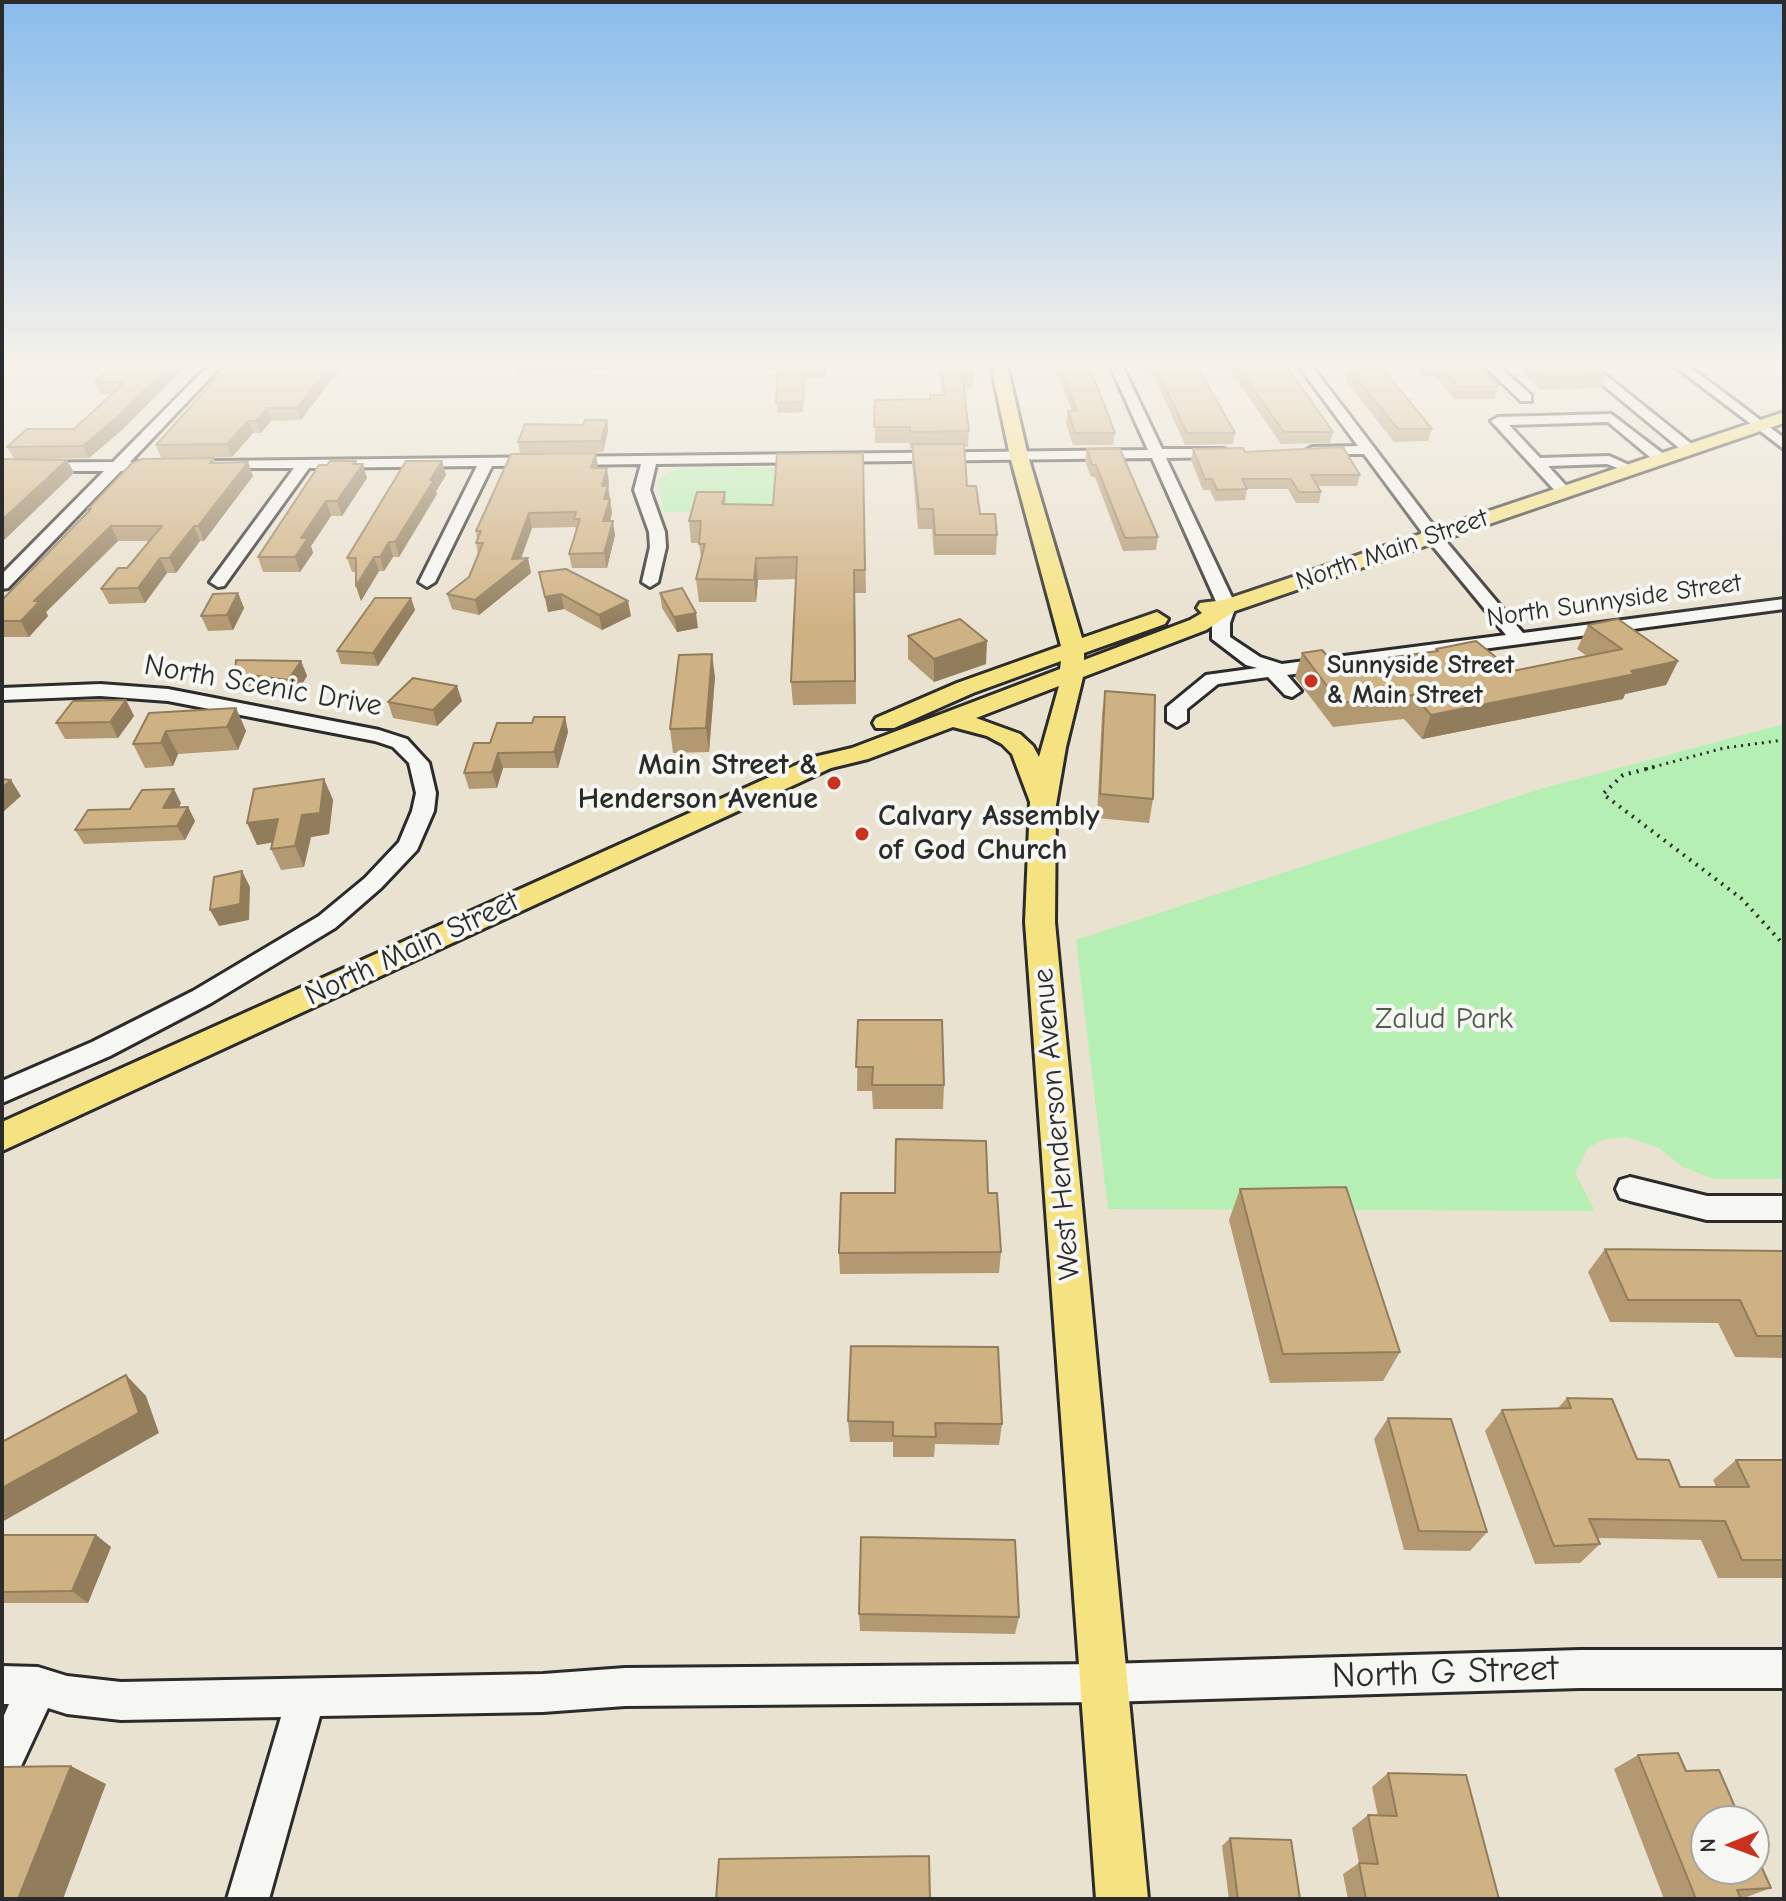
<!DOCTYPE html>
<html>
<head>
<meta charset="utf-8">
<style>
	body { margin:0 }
	#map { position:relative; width:1786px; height:1901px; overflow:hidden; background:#eae2d1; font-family:"Comic Neue",sans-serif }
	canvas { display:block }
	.frame { position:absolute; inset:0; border:4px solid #2b2b2b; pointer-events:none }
	.north { position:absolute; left:1690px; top:1805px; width:80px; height:80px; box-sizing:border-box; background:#f6f6f2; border:2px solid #a5a5a2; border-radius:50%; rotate:269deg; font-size:22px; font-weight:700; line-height:32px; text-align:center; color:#2b2b2b }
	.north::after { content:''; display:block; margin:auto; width:28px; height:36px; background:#c8321e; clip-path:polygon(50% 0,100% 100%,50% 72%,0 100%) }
</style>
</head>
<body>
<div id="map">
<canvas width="1786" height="1901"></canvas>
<div class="frame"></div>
<div class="north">N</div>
</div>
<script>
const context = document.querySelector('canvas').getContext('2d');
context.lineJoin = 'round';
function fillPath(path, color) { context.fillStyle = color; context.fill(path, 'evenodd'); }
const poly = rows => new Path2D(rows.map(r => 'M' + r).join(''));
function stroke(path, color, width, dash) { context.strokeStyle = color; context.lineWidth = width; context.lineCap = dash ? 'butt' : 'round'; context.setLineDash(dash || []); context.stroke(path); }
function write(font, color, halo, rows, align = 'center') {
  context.font = font + ' "Comic Neue",sans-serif'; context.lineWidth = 8; context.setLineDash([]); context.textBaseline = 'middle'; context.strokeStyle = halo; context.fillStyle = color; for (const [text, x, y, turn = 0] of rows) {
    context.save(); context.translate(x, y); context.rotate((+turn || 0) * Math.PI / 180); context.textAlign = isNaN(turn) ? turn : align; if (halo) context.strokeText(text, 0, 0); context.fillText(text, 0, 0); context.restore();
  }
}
const green = poly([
	[782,467,776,514,664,512,658,483,661,476,678,468],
	[1784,724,1784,1179,1714,1179,1683,1167,1659,1148,1626,1137,1605,1139,1588,1148,1575,1173,1595,1211,1108,1209,1076,940,1547,787]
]);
const pathFar1 = poly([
	[1646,769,1724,748,1784,740]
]);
const path = poly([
	[1654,767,1623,775,1603,794,1742,899,1784,945]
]);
const minor = poly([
	[213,361,226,361,130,462,160,462,167,466,165,469,121,471,8,588,2,589,2,574,104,471,2,471,2,463,113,462,213,361],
	[1108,361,1120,361,1162,449,1224,449,1231,453,1224,457,1166,458,1236,606,1230,623,1230,637,1260,657,1282,664,1506,635,1427,539,1364,454,1307,454,1305,451,1312,447,1358,446,1295,361,1308,361,1439,533,1523,633,1784,599,1784,609,1287,675,1301,691,1292,697,1285,695,1268,677,1218,684,1187,709,1187,721,1177,727,1167,721,1167,707,1206,675,1257,668,1246,665,1212,639,1212,623,1218,606,1152,458,656,464,650,490,665,532,666,547,658,582,650,587,642,582,650,547,649,532,634,490,641,464,492,466,435,582,427,587,419,582,477,466,309,468,224,586,218,587,210,582,294,468,211,468,211,462,216,461,1148,450,1108,361],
	[1479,361,1493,361,1531,395,1531,401,1521,401,1479,361],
	[1574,361,1588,361,1694,446,1694,452,1684,452,1574,361],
	[1668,361,1682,361,1784,438,1784,449,1668,361],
	[1611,414,1666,456,1666,462,1656,462,1608,422,1509,425,1540,458,1609,456,1638,469,1631,473,1607,464,1548,466,1572,492,1564,497,1559,495,1491,421,1498,417,1611,414],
	[100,684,168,689,379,730,407,739,429,763,436,793,434,811,417,850,381,888,335,928,211,1003,110,1056,2,1103,2,1081,92,1042,193,991,319,916,365,878,399,842,412,811,416,793,409,763,393,747,375,741,168,701,100,696,2,700,2,688,100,684],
	[1630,1177,1707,1196,1784,1196,1784,1220,1707,1220,1630,1201,1620,1198,1616,1189,1620,1180,1630,1177],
	[1580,1650,1784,1650,1784,1688,1580,1688,1106,1702,625,1706,543,1712,320,1716,269,1899,227,1899,281,1717,121,1720,67,1714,48,1708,16,1777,2,1783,2,1720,9,1704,2,1704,2,1666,38,1667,67,1676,121,1682,543,1674,625,1668,1106,1664,1580,1650]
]);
const major = poly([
	[990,361,1006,361,1028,456,1082,638,1157,612,1168,619,1165,624,1084,653,1084,660,1190,620,1202,613,1197,608,1200,603,1224,600,1784,412,1784,423,1235,611,1206,630,1083,677,1066,747,1056,805,1055,922,1148,1899,1096,1899,1025,922,1030,802,1012,754,1002,744,987,736,953,727,868,759,831,768,2,1151,2,1122,814,757,852,748,1060,669,1061,661,973,693,894,728,876,728,873,723,876,718,957,683,1061,646,1010,456,990,361],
	[1059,686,1039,757,1033,746,1020,734,976,718,1059,686]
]);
const wall = poly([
	[117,361,191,361,122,430,89,458,38,459,67,460,74,473,2,542,2,459,14,459,7,447,74,429,111,394,100,394,95,382],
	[266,361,343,361,343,364,301,420,271,421,261,433,253,433,232,457,161,458,156,445],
	[515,361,632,361,630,367,590,370,589,373,517,373],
	[766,361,828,361,825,379,804,379,803,412,777,413,778,370,767,370],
	[937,361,970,361,973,374,972,389,964,389,969,431,968,447,965,447,967,486,980,514,997,535,996,555,934,555,932,529,918,529,912,463,912,448,910,448,910,443,875,443,875,400,930,399,943,395],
	[1040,361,1085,361,1115,433,1113,445,1073,445,1066,423,1068,411,1072,411,1053,364,1041,364],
	[1142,361,1194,361,1235,433,1233,444,1185,445,1152,372,1147,372],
	[1224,361,1283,361,1333,432,1330,443,1281,444],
	[1412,361,1474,361,1498,386,1494,399,1455,399,1434,376,1423,376],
	[1513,361,1589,361,1606,375,1602,388,1540,390],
	[1349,369,1432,429,1428,441,1394,442,1346,381],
	[607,420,608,431,603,452,520,453,518,442,583,425],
	[1087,449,1158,537,1156,550,1123,551,1095,477,1091,477,1085,461],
	[1193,449,1245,452,1360,475,1357,486,1318,486,1321,492,1319,503,1296,503,1288,489,1247,489,1245,500,1215,501,1210,490,1203,490,1191,460],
	[863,453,866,593,855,593,856,704,793,705,791,682,796,579,758,580,756,602,699,602,696,579,701,558,699,543,691,543,689,521,725,492,726,504,773,505],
	[214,458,215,463,253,476,204,541,200,541,176,573,167,573,145,603,109,604,101,589,127,568,150,541,118,541,46,612,48,616,29,637,2,637,2,600,89,512,88,509],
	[356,461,367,478,342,516,331,516,311,546,313,553,300,572,263,572,258,557,327,465],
	[442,461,446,475,436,491,437,494,399,557,393,557,384,571,379,571,361,601,356,586,356,572,352,572,347,558],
	[598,467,598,468,609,482,608,486,612,513,610,521,615,535,607,568,572,568,569,554,576,531,575,527,532,528,521,559,531,573,479,615,452,609,447,594,469,577,478,554,476,543,477,539,476,531],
	[539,572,631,616,602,630,564,609,548,612],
	[238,593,244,608,233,630,208,631,201,616],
	[660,593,698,628,677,632,662,608],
	[411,598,415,610,378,666,341,664,337,651],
	[1588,625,1678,661,1666,685,1625,694,1623,699,1422,739,1404,719,1333,727,1295,677,1302,653,1335,665,1435,652,1436,649,1513,671,1587,656,1577,649],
	[908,636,986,664,934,682,908,659],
	[301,661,307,676,295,696,241,688,235,673],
	[715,677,709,752,673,753,670,729],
	[1105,691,1153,799,1149,823,1097,818,1102,714],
	[126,700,134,716,118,738,65,739,56,723],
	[462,701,437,726,393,718,388,702],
	[236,708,246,731,238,750,178,754,173,766,145,768,133,744,149,713],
	[565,717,568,732,558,768,503,768,497,788,469,789,464,773,490,743,532,723],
	[324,779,333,800,329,834,311,837,304,867,281,870,271,849,272,842,257,845],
	[181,803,179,807,188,807,195,821,185,840,84,844,75,830,130,809],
	[858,1020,944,1085,943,1109,873,1109,872,1091,857,1091],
	[1240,1189,1400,1352,1383,1381,1270,1383,1229,1220],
	[988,1193,1001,1252,999,1273,840,1274,839,1253],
	[1605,1249,1784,1251,1784,1358,1735,1357,1718,1323,1610,1322,1588,1272],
	[1567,1398,1637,1459,1680,1487,1716,1487,1713,1480,1736,1460,1784,1460,1784,1578,1718,1578,1701,1540,1598,1538,1600,1544,1580,1563,1535,1564,1485,1431,1502,1410,1558,1408],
	[1388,1418,1487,1532,1470,1551,1404,1550,1374,1439],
	[848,1421,1002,1424,999,1445,935,1444,934,1457,893,1457,893,1442,850,1442],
	[2,1535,96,1535,111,1547,88,1603,2,1603],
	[859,1614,1019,1617,1015,1634,860,1631],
	[1638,1755,1686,1771,1771,1888,1741,1899,1664,1899,1614,1769],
	[1388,1773,1499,1899,1348,1899,1343,1874,1359,1863,1352,1828,1368,1815,1378,1816,1372,1787],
	[1230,1838,1300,1899,1229,1899,1222,1846]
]);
const shadedWall = poly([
	[174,361,191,361,122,430,89,458,83,446],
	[333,361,343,361,343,364,301,420,297,408],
	[587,361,632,361,630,367,590,370,589,373],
	[267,408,271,421,261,433,256,421],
	[607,420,608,431,603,452,601,441],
	[248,421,253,433,232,457,227,444],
	[596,453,598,467,594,482,591,468],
	[67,460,74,473,2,542,2,520],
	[356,461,359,470,363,464,367,478,342,516,337,501],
	[442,461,446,475,436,491,437,494,399,557,395,542],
	[248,462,253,476,204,541,198,526],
	[607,468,609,482,608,487,612,513,606,535,603,521,602,486],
	[326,501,331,516,311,546,313,553,300,572,295,557,301,538],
	[529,513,532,528,518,566,528,558,531,573,479,615,475,600,512,559],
	[613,521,615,535,607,568,604,553],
	[111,526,118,541,46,612,48,616,29,637,21,621,34,601],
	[194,526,200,541,176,573,169,558],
	[389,542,393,557,384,571,380,557],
	[374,557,379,571,361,601,356,586],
	[160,558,167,573,145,603,138,588],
	[756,558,758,580,756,602,754,580],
	[238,593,244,608,233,630,227,615],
	[561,594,564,609,548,612,545,597],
	[411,598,415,610,378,666,373,653],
	[628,601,631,616,602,630,599,615],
	[696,613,698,628,677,632,674,617],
	[987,641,986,664,934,682,934,659],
	[712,654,715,677,709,752,706,728],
	[301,661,307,676,295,696,288,680],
	[1678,661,1666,685,1625,694,1623,699,1422,739,1431,715],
	[457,686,462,701,437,726,433,710],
	[126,700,134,716,118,738,110,722],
	[236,708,246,731,238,750,227,727],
	[565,717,568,732,558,768,554,752],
	[166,731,178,754,173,766,161,743],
	[498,753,503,768,497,788,492,772],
	[324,779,333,800,329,834,311,837,304,867,295,846,302,815],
	[11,780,21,796,2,813,2,788],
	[174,789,181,803,170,822,163,808],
	[188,807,195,821,185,840,177,826],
	[278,819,288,840,257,845,247,823],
	[242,871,250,887,249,920,219,926,210,910],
	[126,1375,146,1396,159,1433,2,1522,2,1488],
	[96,1535,111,1547,88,1603,72,1591],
	[71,1766,106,1784,63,1899,18,1899]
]);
const building = poly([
	[117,361,174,361,116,418,83,446,7,447,27,429,74,429,125,382,95,382,117,361],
	[266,361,333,361,297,408,267,408,256,421,248,421,227,444,156,445,227,366,263,365,266,361],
	[778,361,826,361,825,369,804,369,803,402,776,403,778,361],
	[940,361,970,361,973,374,962,374,969,431,910,432,910,427,874,427,875,400,930,399,930,395,945,395,940,361],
	[1058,361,1085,361,1097,386,1115,433,1075,433,1068,411,1077,411,1058,361],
	[1148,361,1194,361,1235,433,1187,433,1153,362,1148,361],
	[1233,361,1283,361,1333,432,1284,432,1233,361],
	[1425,361,1474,361,1498,386,1459,387,1437,364,1426,364,1425,361],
	[1528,361,1589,361,1606,375,1544,378,1528,361],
	[1382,368,1432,429,1398,429,1349,369,1382,368],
	[585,420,607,420,601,441,518,442,525,424,583,425,585,420],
	[912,444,964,444,967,486,976,486,980,514,995,514,997,535,935,535,933,509,919,509,912,444],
	[1343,447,1360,475,1311,475,1321,492,1299,492,1291,479,1242,479,1247,489,1217,490,1212,479,1205,479,1193,449,1243,448,1245,452,1343,447],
	[1087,449,1120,449,1158,537,1125,538,1096,465,1092,465,1087,449],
	[596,453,591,468,607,468,602,486,608,486,604,499,610,499,603,521,613,521,604,553,569,554,580,519,574,519,576,512,529,513,512,559,528,558,475,600,447,594,469,577,483,543,476,543,481,531,476,531,511,454,596,453],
	[863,453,865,570,854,570,855,681,791,682,797,557,756,558,754,580,696,579,705,544,699,544,701,521,689,521,697,492,725,492,722,504,773,505,777,454,863,453],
	[214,458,210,463,248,462,198,526,194,526,169,558,160,558,138,588,101,589,118,568,127,568,162,526,111,526,34,601,40,601,21,621,2,621,2,600,91,509,88,509,132,463,142,459,214,458],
	[2,459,67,460,2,520,2,459],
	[330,461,356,461,353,464,363,464,337,501,326,501,301,538,308,538,295,557,258,557,319,465,327,465,330,461],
	[406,461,442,461,430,480,434,480,395,542,389,542,380,557,374,557,356,586,356,558,347,558,406,461],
	[566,569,628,601,599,615,561,594,545,597,539,572,566,569],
	[682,588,696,613,674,617,660,593,682,588],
	[238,593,227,615,201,616,213,594,238,593],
	[375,598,411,598,373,653,337,651,375,598],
	[960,619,987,641,934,659,908,636,960,619],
	[1618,619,1678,661,1631,671,1635,674,1431,715,1413,695,1340,703,1302,653,1322,650,1335,665,1438,651,1436,649,1476,641,1513,671,1622,649,1588,625,1618,619],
	[712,654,706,728,670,729,679,655,712,654],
	[236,660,301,661,288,680,235,673,236,660],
	[413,678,457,686,433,710,388,702,413,678],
	[1105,691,1155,695,1153,799,1100,794,1105,691],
	[126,700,110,722,56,723,73,701,126,700],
	[236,708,227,727,166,731,161,743,133,744,149,713,236,708],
	[534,717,565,717,554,752,498,753,492,772,464,773,474,743,490,743,497,723,532,723,534,717],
	[2,779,11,780,2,788,2,779],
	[324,779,320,813,302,815,295,846,271,849,278,819,247,823,254,789,324,779],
	[174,789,163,808,188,807,177,826,75,830,88,810,130,809,142,790,174,789],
	[242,871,240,904,210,910,214,877,242,871],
	[858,1020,942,1020,944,1085,872,1085,873,1067,856,1067,858,1020],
	[896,1139,986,1141,988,1193,997,1193,1001,1252,839,1253,841,1193,895,1193,896,1139],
	[1346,1187,1400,1352,1283,1354,1240,1189,1346,1187],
	[1605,1249,1784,1251,1784,1336,1757,1336,1740,1300,1628,1300,1605,1249],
	[851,1346,998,1347,1002,1424,935,1423,936,1437,893,1436,893,1422,848,1421,851,1346],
	[126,1375,139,1413,2,1488,2,1442,126,1375],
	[1567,1398,1612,1399,1637,1459,1669,1460,1680,1487,1749,1487,1736,1460,1784,1460,1784,1560,1742,1560,1725,1521,1589,1519,1600,1544,1554,1546,1502,1410,1571,1408,1567,1398],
	[1388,1418,1451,1419,1487,1532,1419,1531,1388,1418],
	[2,1535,96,1535,72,1591,2,1592,2,1535],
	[861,1537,1015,1540,1019,1617,859,1614,861,1537],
	[1678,1753,1686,1771,1719,1770,1741,1821,1706,1821,1706,1869,1754,1869,1754,1850,1771,1888,1737,1890,1741,1899,1696,1899,1638,1755,1678,1753],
	[71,1766,18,1899,2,1899,2,1767,71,1766],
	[1388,1773,1466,1775,1499,1899,1366,1899,1359,1863,1378,1864,1368,1815,1397,1816,1388,1773],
	[1230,1838,1291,1840,1300,1899,1238,1899,1230,1838],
	[929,1856,930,1899,716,1899,719,1859,929,1856]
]);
const markers = [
	[1311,681,8,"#c8321e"],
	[834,783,8,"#c8321e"],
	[862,834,8,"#c8321e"]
];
const farStreetnames = [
	["North Main Street",1392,550,-19],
	["North Sunnyside Street",1614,601,-8]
];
const farPoinames = [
	["Sunnyside Street",1327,666],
	["& Main Street",1327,696]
];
const streetNames = [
	["North Scenic Drive",263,686,10],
	["North Main Street",412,949,-25],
	["West Henderson Avenue",1057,1124,-95]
];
const poiNames = [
	["Main Street &",818,766],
	["Henderson Avenue",818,800],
	["Calvary Assembly",878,817,"left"],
	["of God Church",878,851,"left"]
];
const parkNames = [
	["Zalud Park",1444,1020]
];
const nearStreetnames = [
	["North G Street",1445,1673,-2]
];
fillPath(green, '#b6efb3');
stroke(minor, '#2b2b2b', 6);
stroke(major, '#2b2b2b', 6);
stroke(pathFar1, '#2b2b2b', 3, [2, 5]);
stroke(path, '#2b2b2b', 4, [2, 6]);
fillPath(minor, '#f6f6f2');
fillPath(major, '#f5e382');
fillPath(wall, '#b29972');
fillPath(shadedWall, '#917d5c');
fillPath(building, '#cfb284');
stroke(building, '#917d5c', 2);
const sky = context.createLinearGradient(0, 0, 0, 627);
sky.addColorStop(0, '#88bcec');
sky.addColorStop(0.58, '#f6f2ea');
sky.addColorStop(1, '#f6f2ea00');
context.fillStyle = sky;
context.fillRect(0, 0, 1786, 627);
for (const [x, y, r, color] of markers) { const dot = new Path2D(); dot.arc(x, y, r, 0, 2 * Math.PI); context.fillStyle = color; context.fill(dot); stroke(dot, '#f6f6f2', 3); }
write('26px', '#2b2b2b', '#f6f6f2', farStreetnames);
write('bold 26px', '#2b2b2b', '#f6f6f2', farPoinames, 'left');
write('30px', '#2b2b2b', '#f6f6f2', streetNames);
write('bold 30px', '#2b2b2b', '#f6f6f2', poiNames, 'right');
write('30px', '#4e5c4d', '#f6f6f2', parkNames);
write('36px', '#2b2b2b', '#f6f6f2', nearStreetnames);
</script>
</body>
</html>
